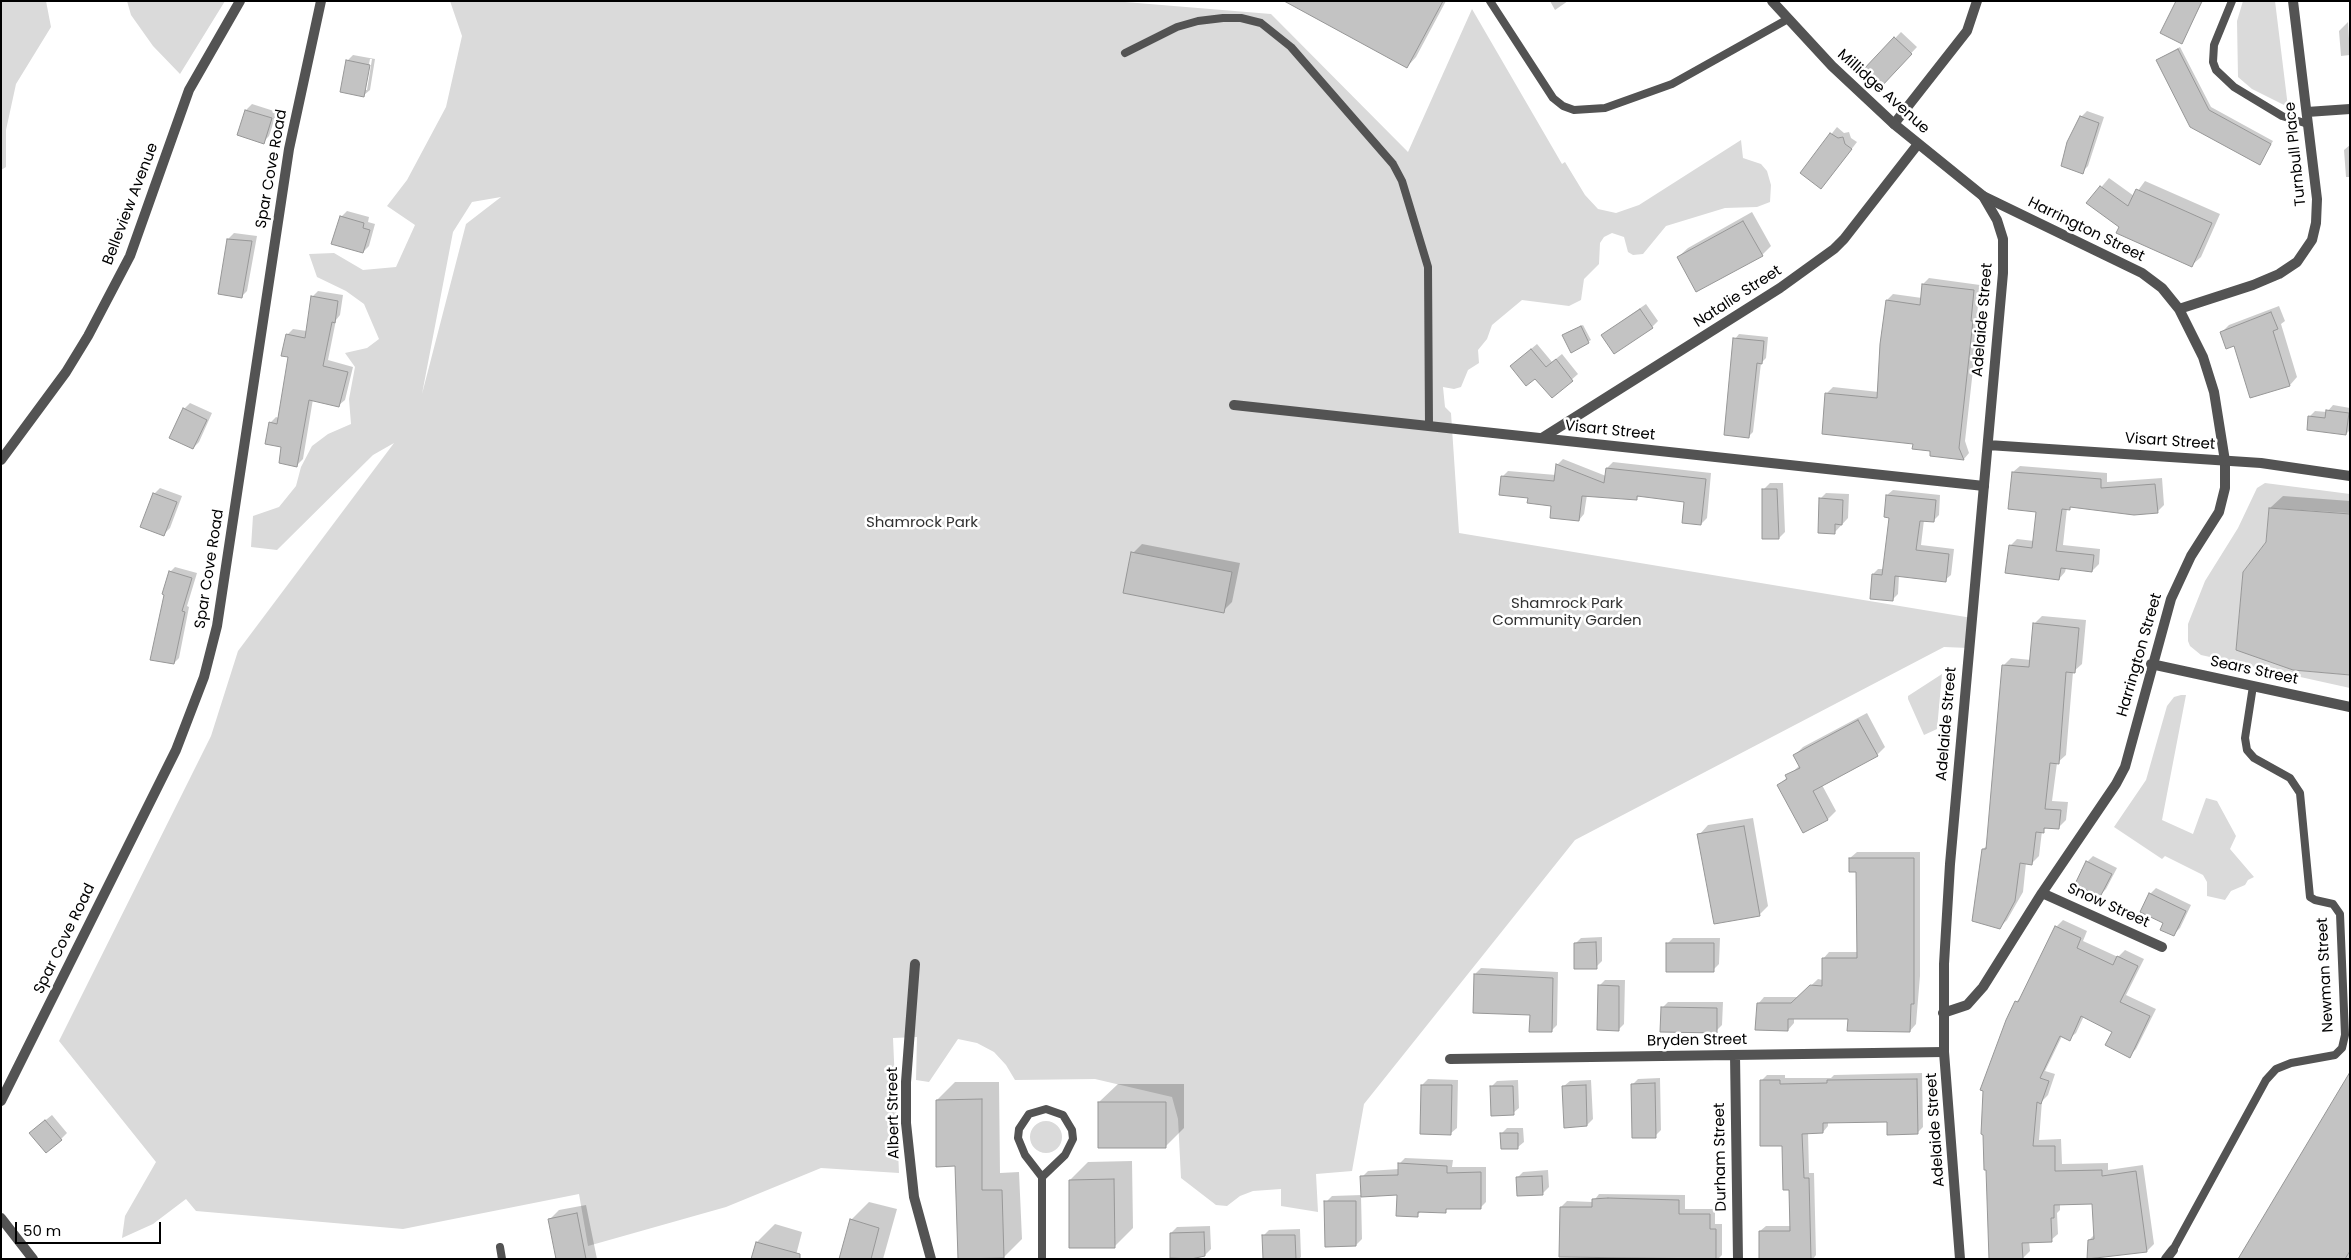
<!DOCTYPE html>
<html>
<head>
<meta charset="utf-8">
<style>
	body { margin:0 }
	#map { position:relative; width:2351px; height:1260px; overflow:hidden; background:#fff; font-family:Poppins,sans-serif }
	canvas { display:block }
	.frame { position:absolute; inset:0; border:2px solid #000; pointer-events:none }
	.scale { position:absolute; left:15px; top:1222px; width:146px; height:22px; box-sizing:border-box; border:2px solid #000; border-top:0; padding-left:6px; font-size:15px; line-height:18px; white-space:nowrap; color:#000; -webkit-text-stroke:4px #fff; paint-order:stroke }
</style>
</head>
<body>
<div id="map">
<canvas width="2351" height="1260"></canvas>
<div class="frame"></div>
<div class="scale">50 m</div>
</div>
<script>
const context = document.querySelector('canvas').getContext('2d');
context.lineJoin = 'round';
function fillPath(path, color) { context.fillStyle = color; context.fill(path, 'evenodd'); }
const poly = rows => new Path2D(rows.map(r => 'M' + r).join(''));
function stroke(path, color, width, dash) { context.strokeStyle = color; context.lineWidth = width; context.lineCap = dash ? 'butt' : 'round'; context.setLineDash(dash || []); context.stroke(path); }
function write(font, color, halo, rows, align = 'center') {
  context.font = font + ' Poppins,sans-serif'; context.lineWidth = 5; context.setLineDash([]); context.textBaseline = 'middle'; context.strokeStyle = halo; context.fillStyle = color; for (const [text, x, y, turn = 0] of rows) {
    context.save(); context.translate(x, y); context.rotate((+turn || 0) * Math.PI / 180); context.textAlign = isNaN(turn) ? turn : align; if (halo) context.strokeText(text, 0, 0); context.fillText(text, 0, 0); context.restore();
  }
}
const green = poly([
	[1,1,46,1,51,27,16,84,6,130,6,167,1,170],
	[127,1,225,1,180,74,153,46,131,15],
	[450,1,1113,1,1271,14,1408,152,1472,9,1562,164,1565,162,1585,195,1598,209,1616,213,1639,205,1741,140,1743,158,1761,164,1767,171,1771,185,1770,202,1757,207,1725,208,1666,226,1643,254,1633,255,1628,252,1624,237,1612,233,1604,237,1600,243,1599,264,1584,279,1581,300,1569,306,1522,300,1492,325,1487,339,1478,350,1479,363,1468,370,1461,387,1454,389,1443,387,1445,407,1451,413,1459,533,1972,618,1969,648,1944,647,1575,840,1364,1104,1352,1171,1316,1174,1318,1212,1281,1206,1281,1189,1253,1191,1240,1196,1227,1206,1216,1205,1181,1178,1178,1119,1172,1097,1095,1079,1015,1080,1006,1065,994,1052,977,1043,958,1039,929,1082,916,1080,917,1037,893,1038,899,1173,821,1168,726,1207,588,1246,579,1194,403,1229,196,1211,186,1199,153,1224,122,1238,125,1216,156,1162,59,1041,211,736,238,651,394,443,373,455,277,550,251,547,253,516,279,507,296,486,301,467,312,446,328,434,351,424,349,399,355,367,345,353,367,348,379,339,364,304,346,291,317,277,309,254,334,253,363,270,396,267,415,225,387,206,407,180,446,107,462,36],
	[501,197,466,224,422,394,453,232,472,202],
	[2243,1,2275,1,2288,107,2252,89,2238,77,2237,21],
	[2265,483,2350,494,2349,513,2269,508,2266,542,2243,572,2236,649,2293,670,2350,675,2350,688,2201,655,2190,646,2188,641,2188,624,2205,581,2238,528,2257,488],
	[1942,674,1937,729,1924,735,1908,699,1908,696],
	[2181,695,2186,695,2162,820,2193,834,2206,798,2217,801,2236,836,2230,849,2254,877,2248,880,2245,885,2231,891,2225,900,2207,896,2207,882,2203,875,2165,856,2162,859,2114,827,2146,780,2167,706,2174,697],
	'1030 1137a16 16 0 1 1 32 0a16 16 0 1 1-32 0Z'
]);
const shadow = poly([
	[1287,1,1446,1,1416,57,1407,67],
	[1550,1,1568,1,1555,10],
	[2177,1,2203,1,2182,42],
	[2348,22,2350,55,2341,56,2339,31],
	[1901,32,1917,47,1880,86,1864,71],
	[2180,47,2211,107,2273,141,2260,164,2160,58],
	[353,55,375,59,370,90,364,95,347,61],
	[370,59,372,59,367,90,364,90],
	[252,104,277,112,269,136,263,142,239,134,246,110],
	[2087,111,2104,117,2088,166,2082,172,2081,117],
	[1837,127,1844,133,1849,132,1851,138,1857,142,1827,181,1801,172],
	[2350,145,2350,177,2346,177,2344,150],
	[2109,178,2134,196,2145,181,2220,214,2201,257,2192,265,2121,226,2088,203],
	[347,211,369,217,368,222,375,224,369,246,363,252,341,217],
	[1752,212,1771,246,1762,255,1678,257,1688,248],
	[234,233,257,236,247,291,241,297,228,239],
	[1929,278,1980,285,1977,315,1979,316,1965,441,1969,453,1964,459,1931,455,1932,450,1914,443,1827,393,1833,387,1879,392,1887,300,1893,294,1922,298,1923,284],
	[318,291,343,295,340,315,336,320,328,360,353,367,345,400,339,405,313,399,303,459,297,465,270,423,276,417,279,418,290,356,287,335,293,329,307,331,312,297],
	[1646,304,1658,321,1652,327,1602,335],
	[2279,306,2285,321,2281,324,2297,377,2290,385,2251,396,2235,344,2221,333,2229,325],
	[1583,325,1591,340,1572,351,1566,333],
	[1739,334,1768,337,1766,358,1761,363,1753,432,1749,436,1735,339],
	[1537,344,1552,362,1562,354,1578,374,1552,397,1518,360],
	[190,403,212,413,199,442,193,448,184,409],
	[2333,405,2350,408,2350,430,2346,434,2310,416,2315,411,2327,412],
	[1563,459,1606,476,1607,468,1613,462,1711,473,1707,518,1701,524,1685,501,1640,495,1636,499,1587,495,1584,514,1579,520,1553,505,1529,497,1502,477,1508,471,1556,475,1557,465],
	[2020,466,2107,473,2107,482,2162,478,2164,505,2157,512,2072,506,2067,508,2063,545,2100,549,2099,564,2092,571,2066,568,2065,572,2059,579,2010,546,2017,539,2034,541,2038,511,2013,472],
	[1770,483,1783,483,1785,532,1779,538,1764,489],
	[160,488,182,496,170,528,164,534,154,494],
	[1893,490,1940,495,1939,515,1933,521,1924,520,1921,545,1954,549,1951,575,1945,580,1899,575,1898,594,1892,600,1873,574,1878,569,1884,569,1890,517,1887,495],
	[1826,493,1849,494,1848,518,1835,532,1820,499],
	[2283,496,2350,501,2350,673,2268,542,2270,508],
	[1142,544,1240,563,1232,602,1223,611,1133,553],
	[175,567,197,573,187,606,189,607,179,658,174,663,170,572],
	[2042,616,2086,620,2082,664,2073,672,2066,755,2057,763,2052,801,2068,802,2066,820,2058,828,2048,827,2042,831,2039,856,2031,864,2026,863,2023,892,2007,920,1999,928,1983,849,1988,845,2003,666,2011,658,2031,660,2034,624],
	[1867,713,1885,747,1877,755,1822,785,1836,811,1828,819,1804,832,1779,785,1800,765,1795,755,1803,747],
	[1753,818,1768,906,1759,915,1699,835,1708,825],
	[1857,852,1920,852,1920,976,1916,1024,1910,1031,1849,1018,1794,1018,1794,1023,1788,1030,1758,1004,1764,997,1799,997,1818,979,1823,980,1823,959,1829,952,1858,952,1857,871,1850,858],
	[2093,856,2117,868,2106,889,2100,895,2087,862],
	[2156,888,2191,905,2180,928,2174,934,2165,922,2150,894],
	[2063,920,2087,931,2083,941,2118,957,2125,950,2144,959,2126,995,2156,1009,2136,1049,2129,1056,2113,1031,2084,1016,2076,1033,2069,1039,2062,1036,2045,1071,2055,1074,2048,1095,2042,1101,2039,1140,2061,1139,2062,1164,2108,1163,2108,1170,2143,1165,2154,1244,2147,1251,2089,1240,2095,1234,2093,1203,2060,1204,2060,1210,2057,1213,2058,1234,2051,1240,2029,1241,2030,1251,2023,1258,1990,1259,2016,1002,2022,996,2056,927],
	[1602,937,1602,961,1596,967,1575,944,1581,938],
	[1673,938,1720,938,1719,964,1713,970,1667,944],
	[1481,968,1558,972,1557,1025,1551,1031,1475,974],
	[1605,980,1625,980,1624,1024,1618,1030,1599,986],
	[1668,1002,1723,1002,1722,1025,1716,1031,1662,1008],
	[1922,1073,1923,1127,1917,1133,1888,1121,1828,1122,1828,1126,1823,1132,1808,1132,1809,1173,1814,1173,1816,1255,1813,1259,1760,1259,1760,1231,1766,1226,1791,1226,1790,1188,1783,1145,1761,1081,1767,1075,1785,1075,1785,1078,1831,1078,1834,1075],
	[2350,1076,2350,1257,2348,1259,2240,1259],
	[1660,1078,1661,1130,1655,1136,1632,1085,1638,1079],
	[1428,1079,1458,1080,1457,1128,1451,1133,1422,1085],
	[1518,1080,1519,1108,1513,1113,1491,1087,1497,1081],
	[1591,1080,1593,1119,1587,1125,1564,1086,1570,1081],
	[955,1082,999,1082,1000,1173,1019,1172,1022,1239,1004,1257,956,1165,937,1100],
	[1118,1084,1184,1084,1184,1128,1165,1147,1099,1102],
	[52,1115,67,1133,61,1139,37,1127],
	[1507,1128,1523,1128,1524,1142,1518,1147,1501,1134],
	[1405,1158,1453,1160,1452,1167,1486,1167,1486,1202,1480,1208,1448,1208,1445,1211,1422,1211,1417,1215,1398,1194,1361,1196,1362,1239,1356,1245,1326,1202,1332,1196,1362,1195,1362,1177,1368,1171,1399,1169,1399,1164],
	[1132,1161,1133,1228,1115,1246,1070,1180,1088,1162],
	[1548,1170,1549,1187,1543,1193,1517,1178,1523,1172],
	[1599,1194,1685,1195,1685,1209,1715,1209,1715,1224,1722,1224,1722,1255,1718,1259,1662,1259,1561,1207,1567,1201,1593,1202],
	[869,1202,897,1209,883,1259,840,1259,851,1220],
	[586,1205,597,1259,557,1259,549,1220,559,1210],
	[775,1224,802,1232,795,1259,757,1242],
	[1210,1226,1211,1249,1205,1255,1196,1256,1193,1259,1174,1259,1171,1233,1177,1227],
	[1300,1229,1301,1257,1299,1259,1264,1259,1263,1236,1269,1230]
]);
const building = poly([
	[1284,1,1443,1,1407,68,1284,1],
	[2176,1,2202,1,2182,44,2160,33,2176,1],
	[1894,37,1912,54,1880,88,1862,71,1894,37],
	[2178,49,2209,110,2271,144,2260,165,2190,127,2156,60,2178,49],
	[346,60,370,65,364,97,340,92,346,60],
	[245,110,272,118,264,144,237,135,245,110],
	[2080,116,2099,123,2083,174,2061,166,2067,142,2080,116],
	[1830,133,1838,138,1843,137,1845,144,1852,149,1821,189,1800,173,1830,133],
	[2100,186,2128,206,2136,189,2212,223,2192,267,2116,233,2119,227,2086,203,2100,186],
	[340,216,364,223,363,228,370,230,363,253,331,244,340,216],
	[1743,221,1763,256,1696,292,1677,257,1743,221],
	[227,239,252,241,242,298,218,294,227,239],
	[1922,284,1974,290,1971,321,1973,321,1959,448,1964,460,1930,456,1930,451,1912,449,1913,444,1822,434,1825,393,1877,398,1880,344,1886,300,1920,305,1922,284],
	[311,296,338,301,335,323,332,322,323,366,348,372,339,407,309,400,297,467,279,463,281,447,265,444,269,422,277,424,288,357,281,356,286,334,305,338,311,296],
	[1640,309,1653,328,1614,354,1601,335,1640,309],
	[2271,312,2278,329,2273,331,2290,386,2250,398,2234,346,2226,349,2220,332,2271,312],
	[1581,326,1589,343,1571,353,1562,335,1581,326],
	[1733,338,1764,341,1762,364,1757,363,1749,438,1724,435,1733,338],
	[1531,349,1546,367,1556,359,1573,381,1552,398,1535,379,1526,386,1510,366,1531,349],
	[183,408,207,420,193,449,169,438,183,408],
	[2326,410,2349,413,2346,435,2307,430,2308,416,2325,418,2326,410],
	[1556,464,1604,483,1606,468,1706,479,1701,525,1682,523,1684,502,1637,496,1637,500,1582,496,1579,521,1550,518,1551,506,1527,503,1528,498,1499,495,1501,476,1554,481,1556,464],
	[2012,472,2101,479,2101,488,2155,484,2158,513,2134,515,2070,507,2070,510,2062,509,2056,551,2094,555,2092,572,2061,568,2059,580,2005,573,2009,545,2032,548,2036,512,2008,509,2012,472],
	[1762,489,1777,489,1779,539,1762,539,1762,489],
	[153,493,177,502,164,536,140,527,153,493],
	[1886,495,1936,500,1934,522,1920,521,1916,550,1949,554,1946,582,1895,576,1893,601,1870,599,1872,574,1882,575,1889,518,1884,517,1886,495],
	[1819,498,1843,500,1842,525,1835,524,1835,534,1818,533,1819,498],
	[2269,508,2350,514,2350,675,2293,670,2236,650,2243,572,2266,542,2269,508],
	[1131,552,1232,572,1224,613,1123,593,1131,552],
	[169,571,192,578,182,611,185,612,174,664,150,660,164,595,162,594,169,571],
	[2033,623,2079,628,2075,673,2066,672,2059,764,2050,763,2045,809,2061,810,2059,829,2044,828,2044,833,2036,832,2032,865,2020,863,2015,901,2000,929,1972,921,1982,849,1986,849,2002,665,2029,667,2033,623],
	[1858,720,1878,756,1813,791,1828,820,1803,833,1777,785,1787,779,1785,775,1800,768,1793,755,1858,720],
	[1744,826,1760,916,1714,924,1697,834,1744,826],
	[1849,858,1914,858,1914,1004,1911,1004,1910,1032,1847,1031,1848,1019,1788,1019,1788,1031,1755,1030,1757,1003,1791,1003,1810,985,1822,986,1822,958,1857,958,1856,872,1849,872,1849,858],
	[2086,861,2112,874,2100,897,2075,884,2086,861],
	[2149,893,2186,911,2174,936,2160,930,2163,923,2140,912,2149,893],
	[2055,926,2081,938,2077,948,2113,965,2117,956,2138,966,2120,1002,2150,1016,2130,1058,2105,1045,2112,1032,2081,1016,2070,1041,2060,1036,2040,1078,2049,1081,2041,1104,2037,1102,2033,1146,2055,1146,2055,1171,2102,1170,2102,1176,2136,1171,2147,1252,2087,1259,2088,1240,2094,1239,2092,1204,2054,1205,2054,1218,2051,1218,2052,1242,2022,1243,2023,1259,1989,1259,1986,1170,1984,1170,1983,1135,1981,1134,1983,1091,1980,1090,2006,1020,2015,1001,2018,1002,2055,926],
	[1596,942,1597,969,1574,969,1574,943,1596,942],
	[1666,943,1714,943,1714,972,1666,972,1666,943],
	[1474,974,1553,978,1552,1032,1529,1032,1530,1015,1473,1013,1474,974],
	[1598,985,1619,986,1619,1031,1597,1030,1598,985],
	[1661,1007,1717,1008,1717,1033,1660,1032,1661,1007],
	[2350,1072,2350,1251,2345,1259,2238,1259,2350,1072],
	[1917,1079,1918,1134,1887,1135,1887,1122,1823,1123,1823,1133,1802,1134,1804,1178,1809,1178,1811,1259,1759,1259,1759,1231,1790,1231,1789,1190,1783,1190,1782,1146,1760,1146,1760,1080,1780,1080,1780,1084,1827,1083,1827,1080,1917,1079],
	[1655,1083,1656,1138,1632,1138,1631,1084,1655,1083],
	[1421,1085,1452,1085,1451,1135,1420,1134,1421,1085],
	[1586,1085,1587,1126,1564,1128,1562,1086,1586,1085],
	[1490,1086,1513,1086,1514,1115,1491,1116,1490,1086],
	[982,1099,982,1190,1002,1190,1004,1258,958,1259,955,1166,936,1167,936,1100,982,1099],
	[1098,1102,1166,1102,1166,1148,1098,1148,1098,1102],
	[45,1120,62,1140,46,1153,29,1133,45,1120],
	[1500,1133,1518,1133,1518,1149,1501,1149,1500,1133],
	[1398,1163,1447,1166,1447,1173,1481,1172,1481,1209,1446,1209,1446,1213,1418,1212,1418,1217,1396,1216,1397,1195,1361,1197,1360,1176,1398,1175,1398,1163],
	[1542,1176,1543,1195,1517,1196,1516,1177,1542,1176],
	[1114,1179,1115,1248,1069,1248,1069,1180,1114,1179],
	[1608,1198,1679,1200,1679,1214,1710,1214,1710,1229,1716,1229,1716,1259,1559,1257,1560,1207,1592,1207,1592,1199,1608,1198],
	[1324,1201,1356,1201,1356,1246,1325,1247,1324,1201],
	[577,1213,586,1259,556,1259,548,1219,577,1213],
	[850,1219,879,1228,871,1259,839,1259,850,1219],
	[1204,1232,1205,1256,1191,1259,1170,1258,1170,1233,1204,1232],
	[1262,1235,1295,1235,1296,1259,1263,1259,1262,1235],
	[756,1242,800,1254,800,1259,751,1259,756,1242]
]);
const service = poly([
	[1490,1,1553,98,1563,106,1574,110,1605,108,1672,84,1788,19],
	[2232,1,2214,45,2213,62,2216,70,2234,87,2282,116,2308,124],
	[1125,53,1177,27,1198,21,1223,18,1241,18,1261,23,1291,47,1393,164,1402,181,1428,267,1429,426],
	[500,1247,502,1259],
	[2173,1250,2266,1080,2276,1069,2291,1063,2335,1055,2342,1048,2345,1035,2340,914,2333,904,2315,900,2310,897,2300,793,2290,778,2254,758,2247,750,2245,738,2253,686],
	[1042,1259,1042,1177,1025,1155,1018,1138,1019,1129,1029,1114,1046,1109,1063,1115,1072,1130,1073,1139,1065,1155,1042,1177]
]);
const minor = poly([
	[2307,112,2350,109],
	[1894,124,1967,31,1977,1],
	[2179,309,2253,285,2279,274,2297,262,2312,240,2316,223,2317,199,2293,1],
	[1234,405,1984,486],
	[1542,438,1780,288,1834,249,1844,239,1918,144],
	[1,460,66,372,88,336,130,256,189,90,240,1],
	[2151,664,2350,707],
	[2042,893,2162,947],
	[915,964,906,1082,906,1123,914,1197,931,1259],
	[1943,1013,1967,1005,1983,987,2042,893,2116,784,2125,767,2171,599,2191,556,2219,512,2225,488,2225,461,2214,392,2203,357,2179,309,2162,288,2142,273,1983,196],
	[1735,1055,1738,1259],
	[1450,1059,1944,1052],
	[1,1101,176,750,204,677,217,626,289,149,321,1],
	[1,1218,33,1259],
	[2166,1259,2173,1250]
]);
const tertiary = poly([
	[1772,1,1832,66,1894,124,1983,196,1997,220,2003,239,2003,273,1950,864,1944,964,1944,1052,1960,1259],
	[1988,445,2261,463,2350,476]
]);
const streetNames = [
	["Millidge Avenue",1883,92,42],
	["Turnbull Place",2296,154,-96],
	["Spar Cove Road",272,169,-80],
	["Belleview Avenue",131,204,-69],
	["Harrington Street",2086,230,26],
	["Natalie Street",1738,297,-33],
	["Adelaide Street",1983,320,-85],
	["Visart Street",1610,431,6],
	["Visart Street",2170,442,4],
	["Spar Cove Road",210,569,-81],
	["Harrington Street",2140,655,-74],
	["Sears Street",2254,671,12],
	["Adelaide Street",1947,724,-85],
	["Snow Street",2108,906,24],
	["Spar Cove Road",65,939,-64],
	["Newman Street",2326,975,-93],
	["Bryden Street",1697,1041,-1],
	["Albert Street",894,1113,-91],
	["Adelaide Street",1936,1130,-94],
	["Durham Street",1721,1157,-91]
];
const parkNames = [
	["Shamrock Park",922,523],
	["Shamrock Park",1567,604],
	["Community Garden",1567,621]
];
fillPath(green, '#dadada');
fillPath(shadow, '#0003');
fillPath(building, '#c3c3c3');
stroke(building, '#979797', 1);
stroke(service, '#535353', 8);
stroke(minor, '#535353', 10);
stroke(tertiary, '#535353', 10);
write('15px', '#000', '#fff', streetNames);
write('15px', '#313131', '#fff', parkNames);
</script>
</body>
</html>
